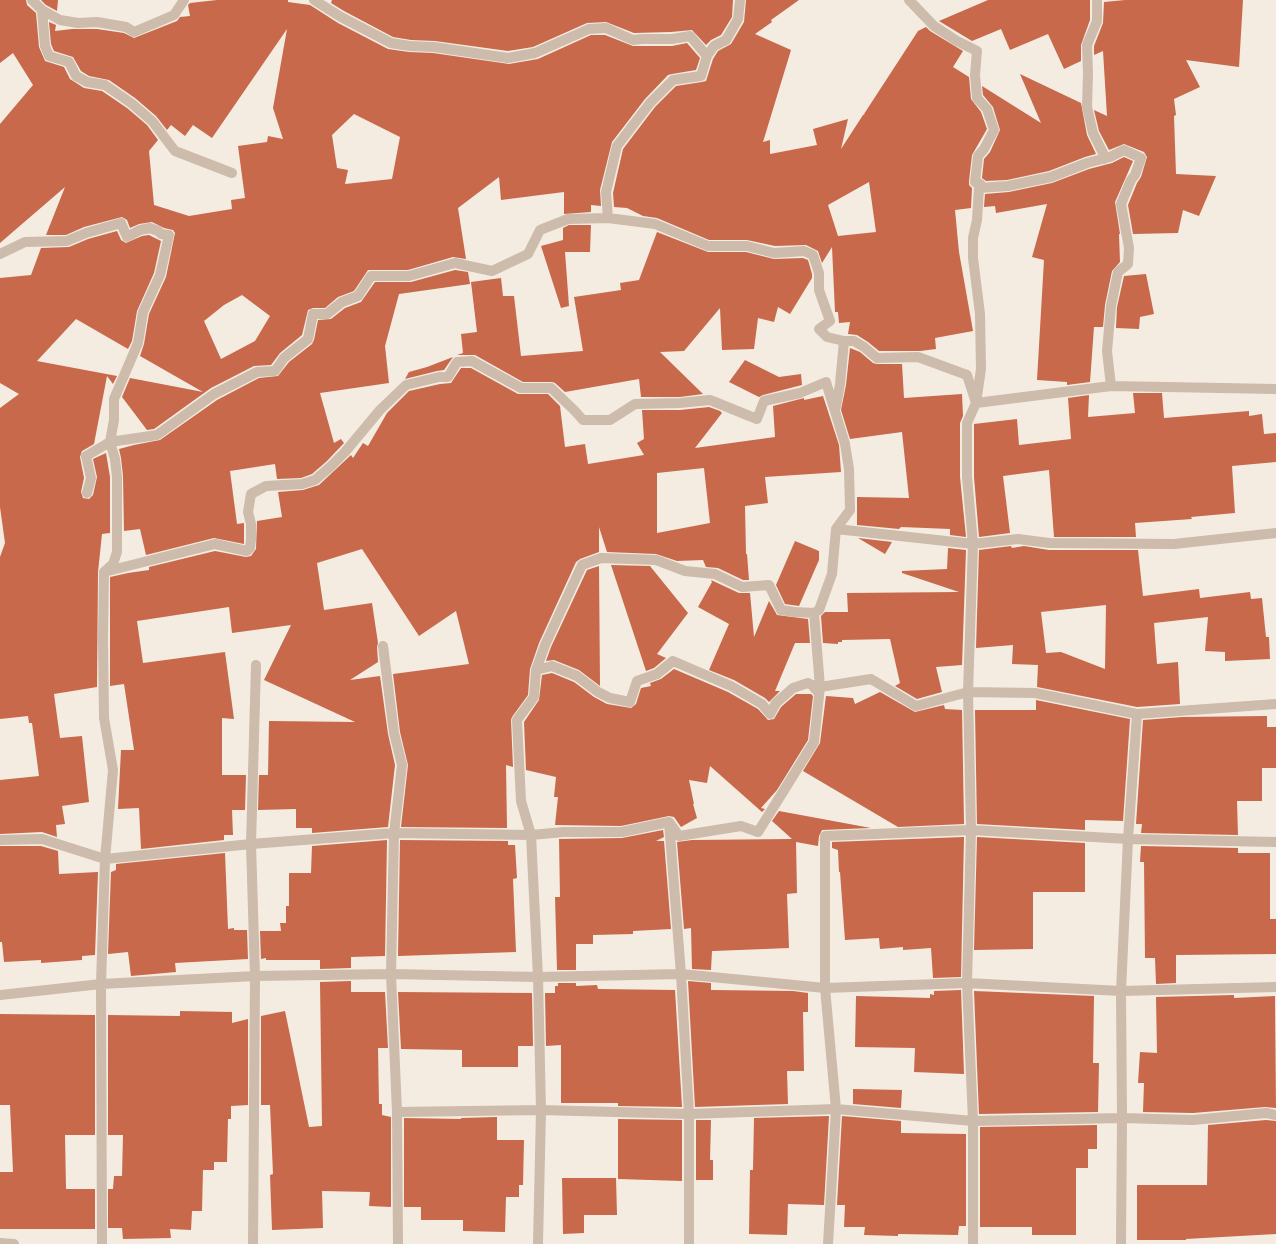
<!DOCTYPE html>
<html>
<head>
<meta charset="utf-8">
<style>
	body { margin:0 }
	canvas { display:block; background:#f4ebe1 }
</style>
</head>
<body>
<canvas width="1276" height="1244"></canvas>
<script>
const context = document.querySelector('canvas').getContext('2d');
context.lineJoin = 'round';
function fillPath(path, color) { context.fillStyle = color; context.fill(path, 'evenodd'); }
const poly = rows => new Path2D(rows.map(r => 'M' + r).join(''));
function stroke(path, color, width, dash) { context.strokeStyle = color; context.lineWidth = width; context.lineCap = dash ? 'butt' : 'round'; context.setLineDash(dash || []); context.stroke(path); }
const building = poly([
	[0,0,26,0,27,5,36,13,39,47,45,61,64,67,70,79,84,88,102,91,127,108,147,125,158,140,149,151,154,205,189,216,232,209,231,200,245,198,238,146,267,142,268,136,283,139,273,108,287,29,212,138,193,125,185,136,171,125,167,130,156,116,135,98,109,80,89,76,81,71,73,57,54,51,51,44,49,22,56,25,55,31,72,29,97,29,124,33,134,38,177,21,180,17,190,16,188,5,190,3,217,0,288,0,288,2,310,5,338,23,388,49,409,52,433,53,509,64,538,59,591,35,605,35,633,46,672,46,687,43,700,58,696,70,672,74,668,75,645,99,612,142,600,190,601,206,591,205,591,212,564,214,564,192,501,200,499,177,458,208,466,259,453,257,408,270,368,270,354,291,338,297,325,308,313,308,308,310,302,335,280,353,271,365,254,366,211,388,154,429,147,430,122,397,130,378,203,392,140,356,144,344,149,314,166,277,175,233,173,230,164,228,152,222,139,224,130,228,127,220,122,217,84,227,66,235,46,235,65,187,0,243,0,124,33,85,13,53,0,63],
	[354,114,400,137,392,179,345,184,348,170,337,168,332,135],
	[242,295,270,316,255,341,221,359,204,321,224,305],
	[41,0,58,0,57,11,46,5],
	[332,0,733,0,732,17,721,35,711,40,706,45,692,30,671,32,634,33,606,22,587,23,533,47,508,51,435,41,411,40,393,37,344,11,331,3],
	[746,0,799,0,771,20,772,22,755,34,791,50,763,142,770,140,770,154,817,145,813,129,848,119,841,149,863,115,865,114,864,114,918,31,926,27,930,31,963,51,953,67,969,77,971,99,981,112,987,129,972,155,969,181,969,185,972,188,971,208,955,210,959,252,973,331,935,338,936,349,920,351,879,351,868,342,857,335,848,334,850,322,839,323,838,312,835,312,832,247,822,263,818,251,806,245,775,246,747,240,709,240,657,218,643,216,627,208,614,207,613,193,623,149,655,107,676,86,702,82,706,81,713,59,718,51,731,44,744,22],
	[869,182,876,232,838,236,828,205],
	[988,0,1090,0,1090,20,1081,45,1081,61,1064,69,1048,34,1010,50,1001,29,972,41,939,21],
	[1125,0,1243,0,1239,67,1186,60,1200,87,1174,99,1176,115,1174,116,1176,174,1216,176,1199,216,1183,210,1178,233,1133,234,1128,205,1137,183,1141,177,1147,157,1144,152,1124,144,1109,150,1099,131,1094,110,1107,116,1103,51,1094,55,1094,46,1103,23,1104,2],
	[1020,74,1081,103,1087,135,1096,154,1085,157,1049,171,1007,180,986,181,982,178,984,159,990,152,1000,130,993,107,983,95,982,86,1041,123],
	[1124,157,1133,161,1115,202,1120,234,1119,234,1120,262,1112,271,1105,305,1103,327,1094,327,1090,382,1067,385,1067,382,1037,380,1044,260,1032,257,1047,204,996,213,995,206,984,207,985,194,1009,192,1052,183,1089,169,1112,163],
	[569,225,591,225,590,252,565,252,569,306,561,308,541,246,563,240,563,228],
	[117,231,121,240,126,243,142,236,149,235,161,241,154,273,137,311,132,341,128,349,76,319,37,361,117,376,113,384,107,376,94,444,82,451,80,457,84,478,81,492,83,498,89,499,93,495,97,477,93,459,106,453,110,477,110,533,102,534,98,572,97,687,54,694,60,738,82,736,89,802,62,806,65,824,56,825,57,837,42,832,0,834,0,780,39,776,32,723,29,723,28,716,0,719,0,557,5,543,0,507,0,408,19,394,0,383,0,278,31,275,41,248,69,247,88,239],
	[657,232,708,252,746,252,774,259,803,258,808,260,812,274,812,278,790,314,778,307,774,322,758,318,754,349,722,350,720,308,684,351,660,352,703,394,680,397,641,397,639,379,565,392,555,383,552,382,523,382,475,355,457,355,463,353,461,334,477,332,471,282,501,278,503,296,514,296,521,356,583,351,574,297,621,290,620,283,639,280],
	[455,270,468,272,470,284,399,294,385,346,389,383,320,393,334,443,341,439,344,443,327,461,312,474,301,478,277,479,275,464,230,471,237,524,244,523,244,544,214,538,146,555,140,529,124,531,123,476,121,458,119,449,134,445,160,440,217,400,259,378,278,376,289,362,312,344,314,340,318,320,331,319,345,308,361,302,375,282,411,282],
	[1146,274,1154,314,1140,317,1139,329,1116,328,1117,307,1124,276],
	[850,348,860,352,873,363,877,364,902,364,904,398,962,394,963,416,960,423,960,477,966,537,950,535,950,529,901,527,899,529,857,525,857,497,909,498,902,432,850,439,841,410,846,385],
	[453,357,444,370,437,371,405,379,409,372,427,367],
	[745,360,779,377,801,374,802,385,763,395,759,397,729,382],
	[461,368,471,368,518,394,548,394,560,406,565,447,585,444,588,464,644,455,637,443,644,439,642,410,680,410,709,407,720,411,722,413,695,448,775,437,773,406,804,398,804,400,823,396,839,445,841,472,765,477,768,503,745,506,746,554,747,554,749,580,743,580,718,568,706,567,703,560,677,561,656,554,607,552,599,527,599,552,580,559,576,562,539,643,530,669,528,695,512,717,511,720,513,767,506,765,507,828,401,827,408,765,400,732,393,674,469,664,456,611,419,636,362,549,317,563,324,610,372,603,378,643,377,647,378,662,350,680,380,676,388,734,395,765,388,827,312,833,312,828,296,828,296,809,258,810,259,775,268,775,269,721,355,722,264,680,291,625,232,633,229,607,137,621,143,663,225,652,234,719,222,718,222,775,246,775,245,810,232,810,233,835,224,835,224,840,141,849,139,808,118,809,121,750,134,750,124,684,110,686,110,577,128,573,149,570,149,567,215,551,246,557,251,556,256,549,257,521,282,517,278,492,303,490,319,485,351,455,353,458,363,443,368,446,387,413,409,391,440,384,451,383],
	[704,468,710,523,657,533,657,473],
	[1133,393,1162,393,1164,418,1249,411,1249,416,1262,414,1264,434,1276,433,1276,462,1232,466,1235,513,1191,517,1192,519,1135,523,1136,537,1054,537,1049,470,1003,476,1010,533,979,537,974,477,974,424,1017,419,1019,445,1071,439,1068,398,1089,395,1088,417,1135,413],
	[858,538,892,542,885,554],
	[795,541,819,551,819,560,799,606,785,604,776,585],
	[1011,546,1012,548,1024,546,1049,550,1138,550,1143,596,1199,589,1200,598,1250,592,1251,599,1262,598,1266,637,1269,637,1270,659,1225,661,1225,652,1205,651,1208,617,1154,623,1157,664,1178,662,1180,704,1137,707,1037,687,1038,665,1012,664,1013,645,976,648,979,550],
	[1106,605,1105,669,1061,652,1046,653,1041,612],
	[948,548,966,550,962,665,936,667,942,692,917,699,895,686,900,683,890,639,842,640,842,642,838,642,838,644,823,643,821,616,825,612,848,612,847,593,959,592,902,573,902,571,947,569],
	[611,565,650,566,688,613,657,654,666,658,654,668,646,671],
	[599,566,600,686,579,670,554,660,546,661,551,647,587,570],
	[711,580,739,593,750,593,754,637,769,601,777,615,808,619,810,643,795,643,775,691,780,691,769,702,765,698,734,680,709,670,729,624,698,607,712,582],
	[674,669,728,692,758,709,768,720,774,719,781,707,796,694,811,694,813,696,808,740,777,790,761,808,765,809,762,812,710,766,707,783,689,780,694,804,693,804,697,818,681,827,674,817,669,816,621,826,555,825,558,797,554,797,556,777,526,770,524,722,539,700,542,675,552,673,574,682,594,697,607,704,631,708,636,704,641,688,651,686,650,683,661,679],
	[880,692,915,712,944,705,945,709,962,710,964,824,898,827,803,771,820,743,826,696,853,698,855,704],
	[1036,700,1130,719,1123,821,1085,820,1085,830,977,824,975,710,1036,710],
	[1267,716,1267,727,1276,727,1276,768,1262,768,1262,801,1237,801,1238,835,1141,833,1142,824,1136,824,1143,720,1182,717],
	[779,811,871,828,822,830,819,836,818,846,796,842,797,893,787,894,789,948,714,951,712,951,711,970,692,969,691,928,684,929,677,842,692,840,792,839,772,821],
	[663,830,664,837,656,841,664,841,671,929,633,931,633,934,593,935,593,944,576,944,576,970,557,970,555,897,560,897,559,839,622,838],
	[964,837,961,977,933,978,931,948,903,950,903,947,880,949,879,938,845,940,840,872,839,872,838,850,832,848,832,842],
	[977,837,1085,843,1085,892,1033,892,1033,949,974,950],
	[387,840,385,956,351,957,351,968,320,969,320,960,266,960,266,958,261,959,260,931,281,931,280,923,286,923,286,906,289,906,289,873,311,873,312,846],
	[400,840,508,841,508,845,515,845,517,878,513,879,516,952,398,956],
	[0,846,41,846,58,851,59,874,98,872,95,955,82,956,82,960,41,963,41,960,4,962,2,942,0,942],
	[1141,846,1238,848,1238,853,1270,853,1270,919,1276,919,1276,954,1176,955,1176,983,1156,984,1155,958,1145,958,1144,862,1140,862],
	[225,853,228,929,234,928,234,930,247,930,248,959,175,963,176,972,131,976,128,952,108,954,111,872,116,870,116,864],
	[351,981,351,992,385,992,388,1048,378,1048,379,1104,382,1104,382,1115,391,1117,391,1207,369,1206,370,1192,322,1191,323,1228,272,1230,270,1175,273,1174,270,1105,261,1105,261,1016,285,1011,309,1127,322,1126,320,982],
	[688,981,711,983,711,990,793,991,808,993,808,1012,803,1012,804,1071,787,1071,788,1104,695,1107],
	[558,983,576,983,576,986,597,985,598,989,675,990,682,1107,618,1106,618,1103,561,1103,561,1045,546,1046,545,993,555,993,555,986,558,986],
	[961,990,964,1074,914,1072,915,1048,855,1047,856,996,930,998,930,994,934,995,934,991],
	[974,991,1094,996,1093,1063,1099,1063,1098,1112,979,1114],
	[398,992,532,993,533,1046,518,1046,518,1067,462,1067,462,1050,401,1049],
	[1234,995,1234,998,1275,996,1276,1108,1265,1107,1193,1113,1143,1112,1144,1083,1138,1083,1140,1052,1157,1053,1156,997],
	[180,1011,232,1012,232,1023,248,1019,248,1105,231,1106,231,1119,228,1119,227,1162,214,1162,214,1170,203,1170,202,1211,192,1211,191,1230,170,1229,171,1238,123,1239,122,1228,108,1228,108,1189,113,1189,114,1176,122,1176,123,1135,108,1135,108,1015,180,1016],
	[0,1014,95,1015,95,1135,65,1135,66,1189,95,1189,95,1229,0,1229,0,1172,13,1172,10,1105,0,1105],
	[853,1089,902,1090,901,1108,853,1104],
	[829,1116,824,1205,788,1204,787,1235,749,1234,750,1170,753,1170,754,1118],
	[842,1116,901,1121,901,1133,966,1134,966,1226,959,1226,958,1235,898,1234,898,1236,864,1235,865,1227,844,1227,845,1205,837,1205],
	[497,1117,497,1140,524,1140,523,1185,519,1185,519,1197,506,1197,505,1232,463,1231,463,1220,421,1220,421,1207,404,1207,404,1118,461,1119,461,1118],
	[618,1119,682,1120,682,1181,618,1179],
	[696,1120,711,1120,710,1160,713,1160,713,1180,696,1180],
	[1266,1120,1276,1121,1276,1234,1186,1239,1186,1240,1137,1240,1137,1185,1207,1185,1208,1125],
	[1097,1125,1097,1149,1088,1149,1088,1168,1076,1168,1076,1235,1032,1235,1032,1227,980,1227,980,1127],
	[562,1178,616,1178,617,1215,584,1215,584,1233,563,1234]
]);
const minor = poly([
	[32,0,42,10,45,46,49,56,69,62,76,76,87,82,105,85,131,103,152,121,175,151,232,173],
	[314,0,341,17,391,43,410,46,434,47,508,58,535,53,589,29,606,28,633,40,642,39,672,39,690,36,707,56],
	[909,0,934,26,957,41,977,51,975,75,977,98,987,109,994,130,984,149,978,156,975,182,980,184,979,188,1008,186,1051,177,1087,163,1110,157,1124,150,1141,158,1135,175,1131,180,1121,204,1129,248,1128,264,1118,272,1111,306,1107,351,1111,386],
	[1097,0,1097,21,1087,45,1088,73,1087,107,1093,133,1103,153,1104,159],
	[42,10,60,20,78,23,97,22,126,27,134,32,174,15,184,0],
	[608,218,606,192,617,146,650,103,673,80,701,76,707,56,714,46,726,40,738,19,740,0],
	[0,254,25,242,67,241,86,233,121,223,127,237,140,230,150,228,158,231,161,234,169,235,160,275,143,312,138,343,114,399,114,420,110,442,86,456,91,478,87,493],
	[976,403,1111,386,1276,389],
	[836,407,840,384,844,341],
	[104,572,215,544,247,551,250,548,251,539,251,524,248,512,251,494,266,486,302,484,315,480,331,466,345,452,380,410,406,385,439,377,448,377,457,362,472,361,521,388,551,388,574,410,583,420,610,420,635,404,680,403,710,400,757,419,764,401,800,393,826,382,845,444,849,469,850,510,836,529,973,544,1018,539,1049,543,1174,544,1276,533],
	[383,646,394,733,402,765,394,833,391,974,397,1112,398,1244],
	[536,670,552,666,577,676,598,692,610,698,630,702,637,681,657,674,673,661,731,686,762,704,770,714,776,703,793,688,808,683,812,685,817,691,820,687,871,679,916,706,968,692,1035,693,1137,714],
	[669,822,681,974,689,1114,689,1244],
	[669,822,679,836,741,826,758,832,814,742,820,687,814,613,819,610,832,574,836,529],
	[0,840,42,839,105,859,251,844,394,833,531,835,564,832,622,832,669,822],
	[0,995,101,984,255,976,391,974,538,977,681,974,825,988,967,983,1121,991,1276,987],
	[397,1112,541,1110,689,1114,836,1109,973,1121,1122,1118,1193,1120,1266,1113,1276,1115],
	[0,1243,14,1244],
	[102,1244,101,984,105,859,113,770,104,718,103,638,104,572,113,564,117,552,117,477,115,459,110,442,157,435,214,394,257,372,275,371,284,358,308,339,313,314,327,314,342,302,358,296,371,276,409,276,455,263,492,271,528,254,540,230,568,219,608,218,655,224,708,246,747,246,774,253,804,251,813,255,819,273,819,290,830,321,819,329,827,337,844,341,854,341,864,347,877,358,918,357,967,375,976,403],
	[253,1244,255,976,251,844,256,665],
	[538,1244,541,1110,538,977,531,835,521,801,517,720,534,697,536,670,545,645,582,565,601,558,656,560,685,571,715,574,742,587,769,585,781,610,795,612,814,613],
	[828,1244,836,1109,825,988,825,836,971,830,1128,839,1276,842],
	[973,1244,973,1121,967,983,971,830,968,692,973,544,967,477,967,423,976,403,981,369,980,314,973,258,973,238,977,220,979,188],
	[1121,1244,1122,1118,1121,991,1128,839,1137,714,1276,704]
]);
fillPath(building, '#c8694b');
stroke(minor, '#cdbbac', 10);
</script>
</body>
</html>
